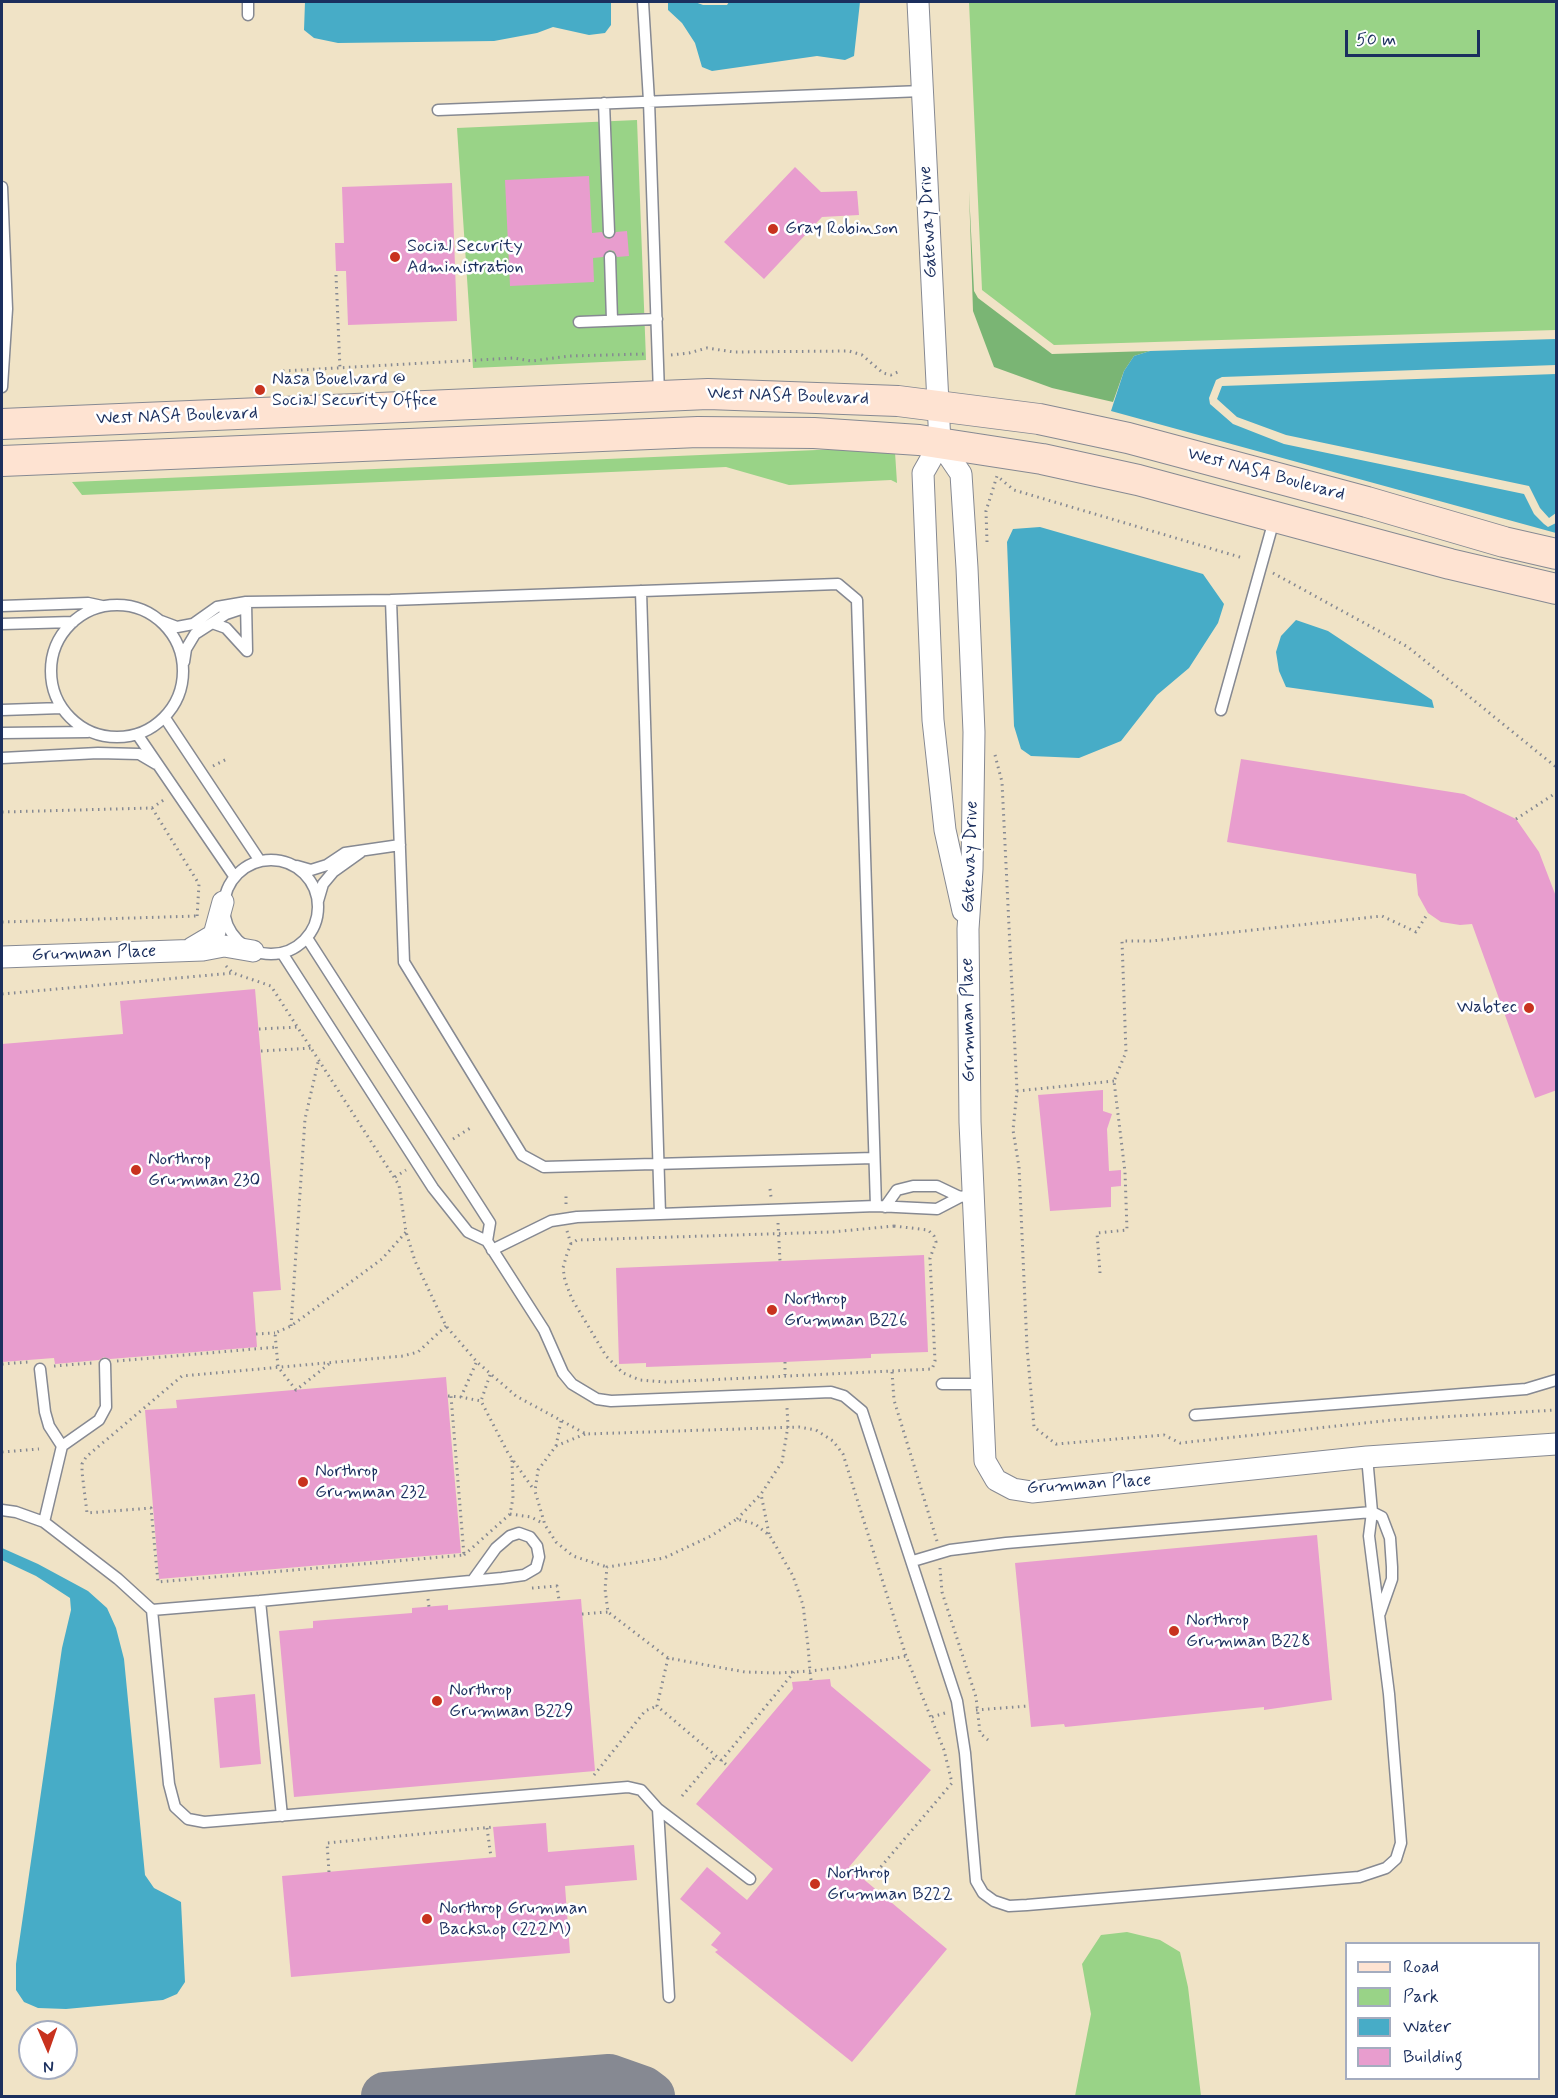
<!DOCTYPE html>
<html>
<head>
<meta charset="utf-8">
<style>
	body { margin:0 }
	#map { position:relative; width:1558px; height:2098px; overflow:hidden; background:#f0e3c6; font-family:Mynerve,sans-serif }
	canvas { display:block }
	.frame { position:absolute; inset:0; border:3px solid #1b2f5e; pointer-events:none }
	.legend { position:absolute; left:1345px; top:1942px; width:195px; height:138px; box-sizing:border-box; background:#fff; border:2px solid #a4acbf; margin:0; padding:8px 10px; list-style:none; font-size:18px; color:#1b2f5e }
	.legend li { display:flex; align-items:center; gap:12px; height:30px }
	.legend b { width:30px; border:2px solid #a4acbf }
	.north { position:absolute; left:18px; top:2020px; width:60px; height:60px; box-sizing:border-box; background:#fff; border:2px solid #a4acbf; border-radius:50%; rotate:178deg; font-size:16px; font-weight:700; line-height:24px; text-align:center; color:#1b2f5e }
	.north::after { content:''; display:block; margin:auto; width:21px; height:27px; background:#c8321e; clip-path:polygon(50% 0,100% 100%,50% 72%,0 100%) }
	.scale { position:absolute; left:1345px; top:30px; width:135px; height:27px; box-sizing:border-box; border:3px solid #1b2f5e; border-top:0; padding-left:8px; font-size:18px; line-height:21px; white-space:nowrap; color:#1b2f5e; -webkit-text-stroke:4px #fff; paint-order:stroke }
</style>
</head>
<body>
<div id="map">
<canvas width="1558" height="2098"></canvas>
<div class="frame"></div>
<ul class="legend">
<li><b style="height:8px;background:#fee3d2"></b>Road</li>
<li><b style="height:16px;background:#99d387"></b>Park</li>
<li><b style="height:16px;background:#47acc7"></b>Water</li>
<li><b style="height:16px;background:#e89dce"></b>Building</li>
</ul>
<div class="north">N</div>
<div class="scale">50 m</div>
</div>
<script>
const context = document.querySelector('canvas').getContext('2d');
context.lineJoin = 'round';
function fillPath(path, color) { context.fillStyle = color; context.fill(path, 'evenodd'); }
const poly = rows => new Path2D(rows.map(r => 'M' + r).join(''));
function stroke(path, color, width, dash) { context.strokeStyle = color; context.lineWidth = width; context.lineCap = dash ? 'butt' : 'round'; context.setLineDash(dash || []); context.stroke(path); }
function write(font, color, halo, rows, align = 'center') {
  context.font = font + ' Mynerve,sans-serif'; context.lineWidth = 5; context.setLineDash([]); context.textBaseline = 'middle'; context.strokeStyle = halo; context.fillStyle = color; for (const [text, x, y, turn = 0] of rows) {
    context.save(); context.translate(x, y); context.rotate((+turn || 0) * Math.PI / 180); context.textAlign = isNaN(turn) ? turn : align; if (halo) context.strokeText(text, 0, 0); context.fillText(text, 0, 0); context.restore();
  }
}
const green = poly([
	[969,2,1556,2,1556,330,1054,345,982,290],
	[637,120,646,360,473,368,457,128],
	[840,449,895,452,897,483,891,480,789,485,726,467,82,495,72,482],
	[1127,1932,1160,1940,1180,1952,1188,1987,1201,2096,1075,2096,1091,2014,1082,1964,1101,1935]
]);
const forest = poly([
	[969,191,974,291,978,298,1052,354,1150,351,1134,356,1124,371,1113,402,1052,388,994,367,973,311]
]);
const water = poly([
	[305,2,611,2,611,25,605,33,589,35,553,27,537,33,494,41,338,43,314,38,304,30],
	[668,2,695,2,703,5,727,5,729,2,860,2,854,56,845,60,817,56,712,71,702,67,695,43,682,23,668,10],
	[1556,339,1556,365,1222,377,1216,380,1209,398,1210,404,1233,424,1284,444,1524,494,1534,514,1544,524,1548,527,1556,523,1556,533,1111,411,1124,371,1134,356,1150,351],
	[1556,374,1556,513,1549,518,1540,508,1529,486,1286,435,1237,417,1217,399,1222,386],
	[1040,527,1203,574,1224,604,1218,623,1189,668,1157,695,1121,741,1079,758,1031,756,1021,749,1014,726,1007,542,1013,529],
	[1296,620,1328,631,1432,700,1434,708,1286,687,1279,671,1276,652,1281,636],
	[2,1548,38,1564,88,1591,107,1608,116,1628,124,1659,145,1875,154,1888,181,1902,185,1982,177,1994,163,2000,66,2009,38,2008,24,2002,16,1990,16,1964,62,1648,71,1610,70,1598,36,1576,2,1560]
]);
const taxiway = poly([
	[385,2096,609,2078,643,2090,651,2096]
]);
const building = poly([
	[795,167,821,192,857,191,859,215,822,217,764,279,724,242],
	[589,176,592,233,602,232,605,238,610,239,616,232,627,231,629,256,617,257,614,251,609,250,603,257,593,258,594,282,510,286,505,180],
	[452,183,457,321,348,325,346,271,336,271,335,243,344,243,342,187],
	[1241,759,1464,794,1516,819,1539,852,1557,899,1557,1090,1535,1098,1472,924,1460,925,1441,922,1428,913,1418,895,1416,874,1227,842],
	[255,989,281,1290,253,1292,257,1347,110,1359,104,1357,99,1360,55,1364,54,1358,2,1362,2,1044,123,1034,120,1001],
	[1103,1090,1103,1111,1112,1114,1107,1129,1109,1171,1121,1170,1121,1186,1111,1187,1111,1207,1050,1211,1038,1095],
	[924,1255,928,1352,871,1354,871,1358,784,1362,646,1367,646,1363,619,1364,616,1268],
	[446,1377,461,1553,159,1579,145,1410,177,1408,176,1400],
	[1317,1535,1332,1700,1264,1710,1264,1707,1065,1727,1064,1724,1031,1727,1015,1563],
	[581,1599,595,1771,294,1797,279,1631,313,1628,313,1621,412,1613,412,1608,448,1605,448,1610],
	[830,1679,831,1686,931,1770,849,1867,947,1949,852,2062,715,1952,718,1950,711,1945,721,1933,680,1899,707,1867,747,1900,773,1869,696,1804,793,1689,792,1682],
	[255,1694,261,1764,220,1768,214,1698],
	[546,1823,548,1852,634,1845,637,1880,565,1886,570,1953,291,1977,282,1876,496,1857,493,1827]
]);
const path = poly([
	[336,275,340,369],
	[671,355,689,353,707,348,734,352,849,351,862,355,883,373,891,375,900,371],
	[283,371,514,358,532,361,569,356,644,354],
	[987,542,986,511,997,476,1014,490,1243,558],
	[1273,573,1408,647,1556,767],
	[995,755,1002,782,1017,1091,1013,1130,1019,1167,1027,1347,1034,1427,1056,1444,1164,1435,1180,1443,1392,1420,1556,1410],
	[213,766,227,759],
	[152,808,165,799],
	[2,812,152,808,199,884,197,918],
	[1516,819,1556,793],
	[2,922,197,916],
	[226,966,233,973,271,986,399,1185,406,1232,415,1261,446,1326,477,1362,516,1396,586,1434,799,1427,816,1430,833,1441,843,1454,906,1656,944,1750,952,1783,879,1869],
	[2,994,233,973],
	[259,1029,298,1027],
	[261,1051,312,1048],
	[1017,1091,1114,1081],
	[453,1139,472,1127],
	[395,1177,406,1170],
	[770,1189,771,1197],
	[566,1204,566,1195],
	[778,1223,780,1261],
	[894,1226,928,1230,934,1236,936,1242,930,1258,935,1361,932,1369,665,1382,640,1380,623,1373,606,1356,572,1299,565,1281,563,1268,567,1254,571,1244,577,1240,832,1232,894,1226],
	[567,1231,571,1244],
	[1100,1273,1097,1233,1127,1230,1125,1172,1114,1081,1126,1052,1122,941,1152,941,1382,916,1416,932,1428,913],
	[291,1326,305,1119,319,1058],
	[446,1326,418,1352,403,1356,182,1376,86,1457,82,1464,82,1472,87,1513,151,1508,158,1582,464,1555,451,1396],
	[256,1334,275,1333],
	[117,1361,277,1347],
	[785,1362,785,1375],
	[476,1363,461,1397,481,1401],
	[2,1364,29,1362],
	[329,1364,296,1390,278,1367,275,1333,291,1326,382,1259,406,1232],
	[54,1366,92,1363],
	[892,1372,894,1400,937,1541],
	[490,1375,481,1401,508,1453,534,1490],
	[448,1396,461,1397],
	[585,1434,556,1446,538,1470,535,1491,545,1525,556,1542,573,1556,607,1567],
	[556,1446,561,1421],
	[2,1452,39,1449],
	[510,1514,531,1517,544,1524],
	[737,1519,761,1494],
	[769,1534,761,1494,782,1462,788,1426,787,1408],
	[464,1555,510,1514,513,1498,512,1460],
	[940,1568,942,1592,976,1697,980,1733,988,1740],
	[532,1588,557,1586,559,1600],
	[428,1599,429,1607],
	[582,1614,608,1612],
	[668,1658,657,1706,728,1766],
	[811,1680,810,1671,808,1646,803,1605,793,1576,770,1536,755,1524,737,1519,711,1536,664,1558,607,1567,605,1589,608,1612,668,1658,745,1672,778,1673,810,1671,846,1667,906,1656],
	[976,1710,1028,1706],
	[932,1717,945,1713],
	[721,1761,794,1672],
	[594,1775,645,1711,657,1706],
	[682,1796,716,1756],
	[487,1828,491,1857],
	[329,1872,327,1843,493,1827]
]);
const service = poly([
	[248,2,248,15],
	[643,2,649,101,659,394],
	[604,103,609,232],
	[438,110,922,91],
	[2,187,7,309,2,387],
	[610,257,612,320],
	[579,322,657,319],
	[641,591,660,1214,876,1206,937,1209,960,1197,972,1195],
	[246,602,247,651],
	'51 671a66 66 0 1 1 132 0a66 66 0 1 1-132 0Z',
	[2,606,88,603,102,606],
	[161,621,177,627,193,624,217,607,246,602,391,600],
	[212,623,226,628,247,651],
	[2,624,73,622],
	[184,662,186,649,195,634,226,614,244,608],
	[2,710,62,708],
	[1221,710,1274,520],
	[165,718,260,861],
	[2,733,88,732],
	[137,734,234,876],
	[2,758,98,753,139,754,156,764],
	'224 907a47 47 0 1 1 94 0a47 47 0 1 1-94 0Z',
	[297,866,311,870,327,865,345,853,400,845],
	[318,901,323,884,333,872,361,852],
	[307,938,490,1223,487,1241],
	[282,953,433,1188,468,1232,487,1241,544,1330,563,1373,572,1384,597,1399,611,1401,831,1392,844,1396,862,1411,957,1701,965,1753,976,1881,983,1893,994,1901,1009,1906,1027,1905,1359,1877,1386,1868,1396,1859,1401,1843,1398,1805,1389,1694,1369,1536,1372,1512,1367,1457],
	[874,1158,544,1167,522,1155,404,962,391,600,838,584,857,600,876,1206],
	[885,1207,897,1190,913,1186,937,1186,960,1197],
	[492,1250,551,1221,577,1217,660,1214],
	[40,1369,45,1412,49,1426,62,1446],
	[942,1384,980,1384],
	[1195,1415,1526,1389,1556,1380],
	[2,1510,16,1512,44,1522,118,1579,152,1610,260,1601,502,1578,524,1575,536,1568,539,1557,537,1546,530,1537,519,1533,510,1536,496,1548,473,1580],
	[44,1522,62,1446,99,1420,106,1407,105,1364],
	[913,1561,950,1550,1006,1543,1372,1512,1382,1517,1390,1538,1392,1567,1392,1579,1380,1613],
	[260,1601,282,1816],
	[152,1610,169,1784,175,1807,188,1819,204,1822,628,1787,641,1790,658,1809,750,1879],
	[658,1809,669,1997]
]);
const minor = poly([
	[918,2,940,443,961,474,967,568,974,732,972,869,968,929,970,1122,985,1461,996,1480,1013,1489,1032,1492,1367,1457,1556,1444],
	[940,443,923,473,933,720,945,830,963,911],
	[192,948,214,935,223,902],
	[2,957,203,950,224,946,253,951]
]);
const secondary = poly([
	[2,424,708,394,898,401,1039,419,1128,438,1367,502,1504,542,1556,554],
	[2,461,698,432,814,433,919,440,1042,459,1138,480,1450,564,1556,589]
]);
const markers = [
	[773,229,6,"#c8321e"],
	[395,257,6,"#c8321e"],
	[260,390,6,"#c8321e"],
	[1529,1008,6,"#c8321e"],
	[136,1170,6,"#c8321e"],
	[772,1310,6,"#c8321e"],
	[303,1482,6,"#c8321e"],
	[1174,1631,6,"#c8321e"],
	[437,1701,6,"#c8321e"],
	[815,1884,6,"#c8321e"],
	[427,1919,6,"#c8321e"]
];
const streetNames = [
	["Gateway Drive",929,222,-93],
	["West NASA Boulevard",788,397,2],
	["West NASA Boulevard",177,417,-2],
	["West NASA Boulevard",1266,475,15],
	["Gateway Drive",971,857,-88],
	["Grumman Place",94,954,-2],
	["Grumman Place",969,1020,-91],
	["Grumman Place",1089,1485,-4]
];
const poiNames = [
	["Gray Robinson",785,229],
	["Social Security",407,247],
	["Administration",407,268],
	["Nasa Bouelvard @",272,380],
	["Social Security Office",272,401],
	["Wabtec",1517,1008,"right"],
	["Northrop",148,1160],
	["Grumman 230",148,1181],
	["Northrop",784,1300],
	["Grumman B226",784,1321],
	["Northrop",315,1472],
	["Grumman 232",315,1493],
	["Northrop",1186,1621],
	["Grumman B228",1186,1642],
	["Northrop",449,1691],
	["Grumman B229",449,1712],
	["Northrop",827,1874],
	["Grumman B222",827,1895],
	["Northrop Grumman",439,1909],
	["Backshop (222M)",439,1930]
];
fillPath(green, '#99d387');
fillPath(forest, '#7ab574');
fillPath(water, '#47acc7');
stroke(taxiway, '#868992', 48);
fillPath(building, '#e89dce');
stroke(service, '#868992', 13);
stroke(minor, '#868992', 23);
stroke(secondary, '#868992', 32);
stroke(path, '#868992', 3, [1.5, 4.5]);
stroke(service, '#fff', 10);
stroke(minor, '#fff', 21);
stroke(secondary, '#fee3d2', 30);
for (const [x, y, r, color] of markers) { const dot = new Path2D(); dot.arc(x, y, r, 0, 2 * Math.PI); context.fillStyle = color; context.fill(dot); stroke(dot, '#fff', 2); }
write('18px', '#1b2f5e', '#fff', streetNames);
write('18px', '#1b2f5e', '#fff', poiNames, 'left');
</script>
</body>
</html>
